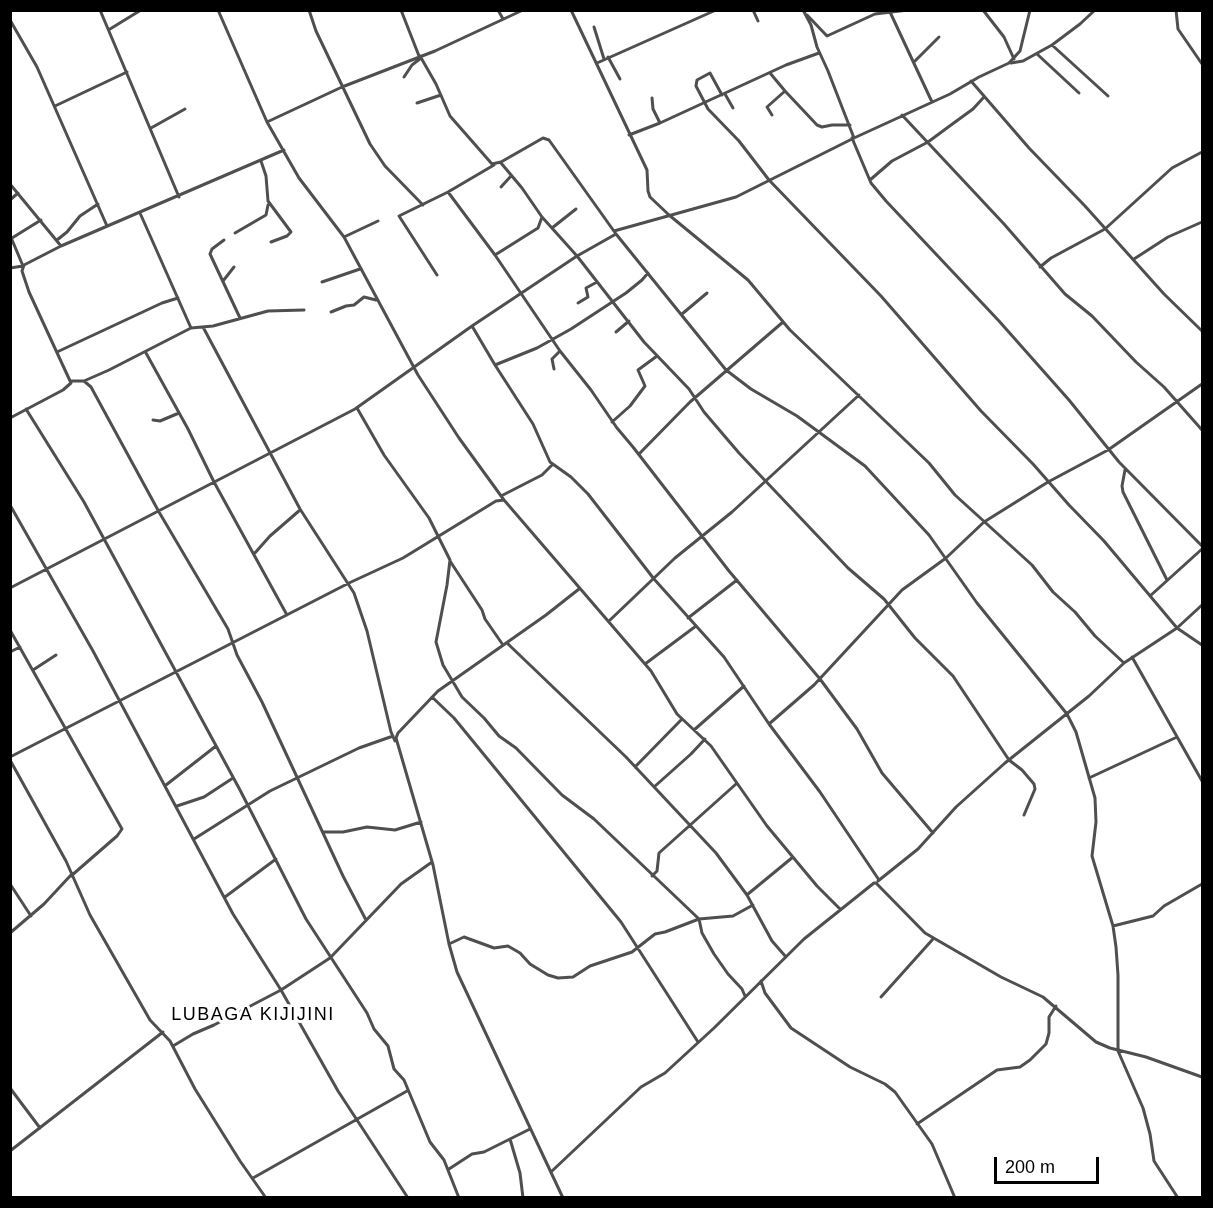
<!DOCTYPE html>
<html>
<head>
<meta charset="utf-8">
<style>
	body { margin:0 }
	#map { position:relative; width:1213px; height:1208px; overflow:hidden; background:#fff; font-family:Helvetica,sans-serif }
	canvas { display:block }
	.frame { position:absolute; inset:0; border:12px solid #000; pointer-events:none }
	.scale { position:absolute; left:994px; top:1157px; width:105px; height:27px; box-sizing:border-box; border:3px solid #000; border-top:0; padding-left:8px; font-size:18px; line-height:21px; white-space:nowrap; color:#000; -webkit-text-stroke:4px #fff; paint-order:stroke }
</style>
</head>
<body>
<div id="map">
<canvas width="1213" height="1208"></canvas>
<div class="frame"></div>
<div class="scale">200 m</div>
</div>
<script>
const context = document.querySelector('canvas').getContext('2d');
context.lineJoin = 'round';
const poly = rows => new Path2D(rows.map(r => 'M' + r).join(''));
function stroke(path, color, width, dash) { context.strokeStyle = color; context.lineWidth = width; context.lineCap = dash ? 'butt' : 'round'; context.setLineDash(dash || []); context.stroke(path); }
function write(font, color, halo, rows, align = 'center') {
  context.font = font + ' Helvetica,sans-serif'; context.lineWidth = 6; context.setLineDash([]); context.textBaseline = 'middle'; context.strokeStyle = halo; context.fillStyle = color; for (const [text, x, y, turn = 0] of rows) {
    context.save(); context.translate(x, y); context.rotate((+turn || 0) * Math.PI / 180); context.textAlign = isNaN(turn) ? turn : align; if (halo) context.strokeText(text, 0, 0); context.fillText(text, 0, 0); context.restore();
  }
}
const street = poly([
	[100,10,179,197],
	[218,10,267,122,299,178,344,237,418,375,459,438,504,500,651,671,677,714,711,746,767,826,817,886,840,909],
	[309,10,316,31,370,144,385,166,423,205],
	[401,10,419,56],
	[498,10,503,19],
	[571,10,647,170,648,191,650,197,669,215,748,280,790,330,929,463,955,495,1032,565,1053,592,1075,612,1095,636,1124,663],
	[753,10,758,21],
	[803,10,811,25,817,47,828,71,854,138],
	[983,10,1004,37,1014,59],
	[1176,10,1178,29,1202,64],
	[890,12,932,102],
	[807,15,827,36,875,14,908,10],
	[10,20,37,67,107,226],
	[594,27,604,59],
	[110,29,141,10],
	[1052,45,1108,96],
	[1037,54,1079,93],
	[420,56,436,84,450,116,492,164,501,162,543,138,549,140,616,234,726,370,751,389,797,416,865,466,929,535,977,603,1067,714,1076,732,1095,798,1096,822,1092,856,1113,926,1116,947,1118,975,1118,1051,1143,1108,1150,1134,1154,1161,1178,1198],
	[608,57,620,79],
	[914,62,939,37],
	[597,63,716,10],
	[1011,63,1023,61,1052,45,1080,24,1095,10],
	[770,73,785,91,767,107,772,115],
	[404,77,412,65,421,58],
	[971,81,1029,148,1085,206,1164,294,1202,331],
	[785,91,817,125,822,127,832,125,850,125],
	[725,94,733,108],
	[722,95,710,73,697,80,696,86,708,109,739,141,769,180,881,296,981,411,1033,464,1069,505,1104,541,1177,628,1202,645],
	[652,98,653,109,660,123],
	[417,103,441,95],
	[55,106,127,72],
	[902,115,1004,224,1065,294,1092,316,1136,362,1164,387,1202,430],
	[267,122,342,87,435,51,523,10],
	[151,128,185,109],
	[629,135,660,123,786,65,819,53],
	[852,138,871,183,886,201,999,321,1069,400,1119,462,1202,546],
	[261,161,266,176,268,201,291,232,287,236,271,242],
	[501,163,522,188,542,217,577,256,644,342,689,389,704,412,739,453,848,568,884,599,915,638,953,676,1009,760,1022,770,1034,784,1035,789,1024,815],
	[870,180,892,161,928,142,951,125,973,109,984,97],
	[10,184,61,246],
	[501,187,511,176],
	[448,192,495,255,560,351,591,390,617,428,633,447,729,571,820,679,857,729,882,773,933,833],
	[10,200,18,193],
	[140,213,191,328],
	[552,228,576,209],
	[614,231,736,197,854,138,950,94,979,77,1009,63,1020,51,1030,10],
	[235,233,266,215,268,205],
	[10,235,23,266,10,268],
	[344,237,378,221],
	[12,238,41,220],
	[57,240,67,232,80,216,98,204],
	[224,240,212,249,210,254,240,318],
	[495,255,538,228,542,217],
	[1134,259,1168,237,1202,222],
	[1040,267,1051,258,1105,229,1172,168,1202,152],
	[648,273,642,280,626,293,571,329,537,348,495,365,533,424,550,462,571,477,588,494,654,579,724,657,769,724,820,792,879,880],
	[437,275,399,216,448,192,494,165],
	[223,281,234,267],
	[322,282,360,269],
	[578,303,588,297,586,288,597,282],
	[331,312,346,306,354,305,364,297,376,300],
	[682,314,707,293],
	[472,326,495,365],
	[203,327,300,509,354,593,367,631,391,732,395,741],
	[616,332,629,321],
	[57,352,162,303,178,298],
	[146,353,188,429,214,482,287,615],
	[554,369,552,359,560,351],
	[71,381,84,381,109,370,191,328,213,326,268,311,304,310],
	[84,381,91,387,159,512,228,629,237,655,262,702,343,876,366,920],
	[357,408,384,455,429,518,450,560,447,585,436,642,443,665,462,697,484,718,499,736,516,748,562,795,594,819,699,919,702,933,714,954,728,974,742,989,745,996],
	[26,409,84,502,240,790,306,919,367,1013,374,1029,388,1046,394,1069,404,1080,430,1142,444,1160,459,1198],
	[10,418,63,390,71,383,29,292,22,271,24,265,61,246,284,150],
	[153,420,160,421,179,413],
	[612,422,630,406,645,386,638,370,657,356],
	[639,454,690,402,783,322],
	[1125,470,1122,486,1123,492,1167,580],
	[501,496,542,475,552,465],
	[10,505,93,651,233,914,281,990,338,1091,408,1198],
	[254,554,270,536,300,510],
	[450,561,482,610,485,619,503,645],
	[10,588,355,409,472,326,577,256,616,234],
	[1150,596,1202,549],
	[688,618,737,580],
	[609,621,675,558,732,512,859,395],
	[10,630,122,829,117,836,71,876],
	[507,643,626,757,716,853,747,895,772,941,786,957],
	[10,652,20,647],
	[1132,657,1202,781],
	[645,664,696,626],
	[33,670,56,655],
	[432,697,454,718,621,922,698,1042],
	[769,724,814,685,902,590,946,558,984,522,1048,482,1108,450,1202,384],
	[694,730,744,686],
	[10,757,349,583,403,558,496,501,504,500],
	[10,760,66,861,90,915,150,1020,170,1041,195,1089,240,1161,266,1198],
	[635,767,682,719],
	[1089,778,1177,737],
	[166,785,216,746],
	[654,787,691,754,705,739],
	[177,806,204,797,233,778],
	[323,832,343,832,367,827,395,830,421,822],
	[194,839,270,791,359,748,393,736],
	[652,876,657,871,659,853,736,784],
	[878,881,918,849,956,807,1005,763,1089,696,1124,663,1177,628,1202,605],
	[10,884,31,916],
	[748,894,793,857],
	[225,897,276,859],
	[1113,926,1153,916,1164,906,1202,884],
	[10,933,44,904,71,875],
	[449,944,464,937,494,948,508,946,520,953,530,964,548,975,558,978,573,977,590,966,632,952,655,934,665,932,699,919,733,916,753,905],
	[761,981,765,993,791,1028,850,1067,885,1084,895,1092,932,1144,955,1198],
	[881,997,933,939],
	[173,1046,193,1034,214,1025,281,990,330,958,401,884,432,862],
	[10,1088,40,1128],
	[917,1124,997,1070,1020,1067,1030,1060,1046,1044,1049,1033,1049,1017,1056,1006],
	[510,1139,520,1173,523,1198],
	[10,1151,163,1032],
	[449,1169,472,1154,484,1152,530,1129],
	[552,1171,641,1087,665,1073,714,1028,804,939,874,883,876,883,925,933,1001,977,1043,997,1096,1042,1110,1048,1146,1057,1202,1077],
	[253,1178,407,1091],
	[563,1198,457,972,449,944,433,865,396,738,398,733,438,691,546,615,579,589]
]);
const quarterNames = [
	["LUBAGA KIJIJINI",253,1015]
];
stroke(street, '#4f4f4f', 3);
context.letterSpacing = '1.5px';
write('18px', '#000', '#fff', quarterNames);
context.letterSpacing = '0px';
</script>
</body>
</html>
